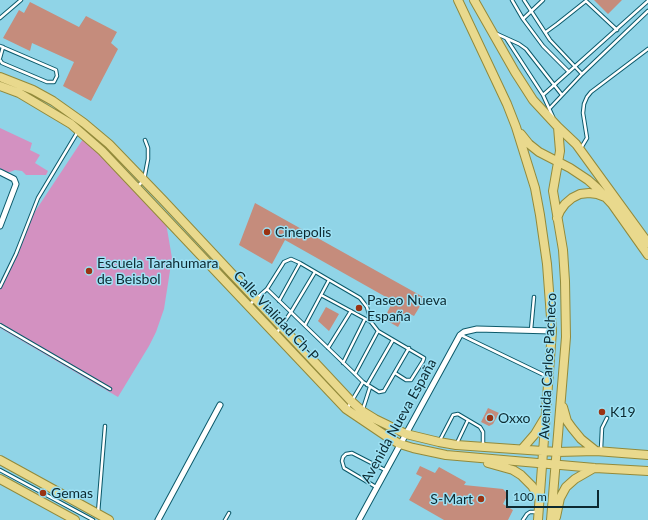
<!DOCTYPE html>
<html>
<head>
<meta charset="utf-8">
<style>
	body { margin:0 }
	#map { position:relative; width:648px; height:520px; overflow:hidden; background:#90d4e7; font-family:Lato,sans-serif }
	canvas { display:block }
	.scale { position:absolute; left:506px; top:490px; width:93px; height:18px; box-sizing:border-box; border:2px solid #0c2930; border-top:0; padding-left:5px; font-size:12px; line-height:14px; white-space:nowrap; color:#0c2930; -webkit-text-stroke:3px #9de1f4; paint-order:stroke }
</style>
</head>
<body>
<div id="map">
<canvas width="648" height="520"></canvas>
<div class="scale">100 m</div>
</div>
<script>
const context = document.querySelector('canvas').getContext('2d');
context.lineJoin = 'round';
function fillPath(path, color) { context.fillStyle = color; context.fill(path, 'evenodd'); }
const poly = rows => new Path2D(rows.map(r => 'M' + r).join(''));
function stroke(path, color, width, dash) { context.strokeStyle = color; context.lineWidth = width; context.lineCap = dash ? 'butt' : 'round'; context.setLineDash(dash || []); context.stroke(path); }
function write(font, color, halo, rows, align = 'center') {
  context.font = font + ' Lato,sans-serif'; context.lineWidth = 3; context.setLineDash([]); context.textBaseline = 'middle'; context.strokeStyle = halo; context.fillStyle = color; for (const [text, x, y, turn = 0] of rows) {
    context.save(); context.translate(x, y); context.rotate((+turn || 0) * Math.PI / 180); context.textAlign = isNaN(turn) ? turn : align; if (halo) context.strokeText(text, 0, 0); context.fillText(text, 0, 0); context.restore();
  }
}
const green = poly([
	[0,128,32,143,30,150,40,155,35,163,48,171,46,175,26,175,22,171,15,170,10,172,7,172,0,168],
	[85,136,165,217,172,258,164,309,156,332,149,346,118,397,0,328,0,284,19,251,32,216]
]);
const building = poly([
	[594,0,622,0,608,14],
	[30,2,79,27,86,16,117,32,111,43,118,49,91,101,63,86,74,62,32,43,30,51,3,38,19,10,24,13],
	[255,203,425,298,414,316,406,312,398,327,384,319,393,301,285,240,272,264,239,245],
	[326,307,339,314,329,331,318,321],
	[488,408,499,413,493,424,489,426,481,422],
	[420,466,435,473,439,467,466,482,464,485,503,489,508,494,503,504,513,510,508,520,444,520,409,500,422,477,416,474]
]);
const lane = poly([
	[512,0,523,19,543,46,569,72],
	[524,0,550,40,582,74],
	[0,18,21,0],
	[523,19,543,0],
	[546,32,557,24,586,1,617,30],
	[497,34,519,44,526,49,562,95],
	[506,38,543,95,553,117],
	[0,46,56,70,57,76,54,82,47,82,2,63,0,60],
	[0,58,3,47],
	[543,95,648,1],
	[550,108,582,74,648,11],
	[581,148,587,138,583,113,584,104,587,97,591,92,648,49],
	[137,187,144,180,148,159,148,148,145,140],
	[0,287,16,254,38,198,77,133],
	[267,289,284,262,291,259,300,263,360,298,367,307,371,322,378,331,424,358,423,361,411,380,406,380,395,373],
	[321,295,371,322],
	[279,301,300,263],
	[249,305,267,289,355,374,363,382,379,392,384,391,409,348],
	[0,325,110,389],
	[305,325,329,280],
	[531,330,534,297],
	[276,334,291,312,315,272],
	[461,335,546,376],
	[328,348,351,311],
	[343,363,365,319],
	[355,374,378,331],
	[367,385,393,340],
	[347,409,363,382],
	[363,409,370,387],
	[440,440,453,415,458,414,480,427,483,432,483,445],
	[457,443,468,420],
	[601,449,602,428,607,418],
	[0,470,93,520],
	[376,487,344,468,342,461,343,457,346,454,352,453,385,470],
	[98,513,105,426],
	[225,520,229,513],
	[523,520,527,514,530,512,536,512]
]);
const street = poly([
	[0,172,14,179,16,184,0,226],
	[158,520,220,405],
	[359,520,460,335,464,332,477,329,552,331]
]);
const primary = poly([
	[458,0,507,104,516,127,535,188,540,215,547,264,552,331,538,520],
	[474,0,515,72,533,100,558,127,576,144,648,243],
	[0,77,33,90,53,101,84,123,109,144,163,200,351,401,362,411,375,419,406,434,439,442,456,445,557,452,596,451,648,455],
	[0,86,19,93,71,124,102,151,346,409,389,438,400,444,413,448,446,455,595,468,648,471],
	[521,134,529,144,539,152,570,168,588,180,597,188,612,204,648,255],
	[557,218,560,211,565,204,572,198,580,194,589,193,597,194,605,197],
	[563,407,567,421,572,428,581,439,596,451],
	[522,449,535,434,544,419],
	[0,460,109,520],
	[488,463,513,470,521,475,532,486,540,499],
	[0,479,75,520],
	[556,517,560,498,566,487,575,479,594,468],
	[551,520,566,337,565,281,563,250,553,191,560,151,558,127]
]);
const markers = [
	[267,232,4,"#9a3312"],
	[89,271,4,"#9a3312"],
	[359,308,4,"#9a3312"],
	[602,412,4,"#9a3312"],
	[490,418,4,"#9a3312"],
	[43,493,4,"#9a3312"],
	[481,499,4,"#9a3312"]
];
const poiNames = [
	["Cinepolis",275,232],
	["Escuela Tarahumara",97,263],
	["de Beisbol",97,279],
	["Paseo Nueva",367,300],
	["España",367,316],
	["K19",610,412],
	["Oxxo",498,418],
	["Gemas",51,493],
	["S-Mart",473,499,"right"]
];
const streetNames = [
	["Calle Vialidad Ch-P",276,316,47],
	["Avenida Carlos Pacheco",548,366,-87],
	["Avenida Nueva España",399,421,-61]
];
fillPath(green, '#d391c1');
fillPath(building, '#c58c7c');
stroke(lane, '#0b596a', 4.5);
stroke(street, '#0b596a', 7);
stroke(primary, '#928a3b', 10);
stroke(lane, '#fff', 2.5);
stroke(street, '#fff', 5);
stroke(primary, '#e9d98d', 8);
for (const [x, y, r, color] of markers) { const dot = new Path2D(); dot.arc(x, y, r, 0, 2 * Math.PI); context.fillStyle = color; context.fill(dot); stroke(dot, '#9de1f4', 1.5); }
write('14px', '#0c2930', '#9de1f4', poiNames, 'left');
write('14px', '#0c2930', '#9de1f4', streetNames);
</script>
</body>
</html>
